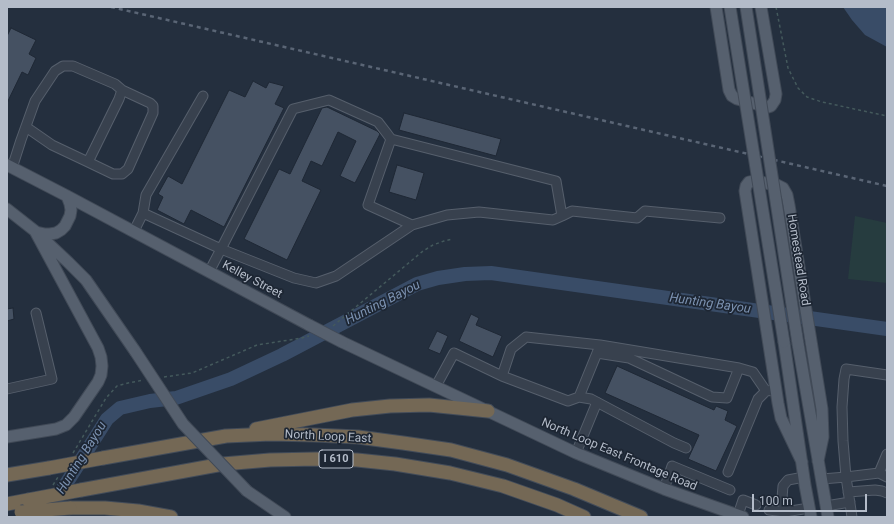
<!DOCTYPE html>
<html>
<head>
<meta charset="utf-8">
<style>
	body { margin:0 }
	#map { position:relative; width:894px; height:524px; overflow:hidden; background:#242f3e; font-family:Roboto,sans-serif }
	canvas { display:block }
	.frame { position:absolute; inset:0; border:8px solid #b4bcc9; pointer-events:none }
	.scale { position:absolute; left:752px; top:494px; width:115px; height:18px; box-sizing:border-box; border:2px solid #b4bcc9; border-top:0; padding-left:5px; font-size:12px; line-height:14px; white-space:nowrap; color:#b4bcc9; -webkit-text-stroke:3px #1d2633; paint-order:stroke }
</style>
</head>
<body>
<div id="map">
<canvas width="894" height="524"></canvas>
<div class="frame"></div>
<div class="scale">100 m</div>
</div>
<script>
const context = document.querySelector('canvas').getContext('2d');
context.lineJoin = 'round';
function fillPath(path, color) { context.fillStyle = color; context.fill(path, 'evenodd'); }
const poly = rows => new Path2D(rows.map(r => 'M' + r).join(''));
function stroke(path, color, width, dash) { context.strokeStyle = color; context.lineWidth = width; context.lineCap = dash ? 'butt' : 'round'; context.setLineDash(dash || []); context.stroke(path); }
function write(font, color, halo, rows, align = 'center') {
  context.font = font + ' Roboto,sans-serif'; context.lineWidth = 3.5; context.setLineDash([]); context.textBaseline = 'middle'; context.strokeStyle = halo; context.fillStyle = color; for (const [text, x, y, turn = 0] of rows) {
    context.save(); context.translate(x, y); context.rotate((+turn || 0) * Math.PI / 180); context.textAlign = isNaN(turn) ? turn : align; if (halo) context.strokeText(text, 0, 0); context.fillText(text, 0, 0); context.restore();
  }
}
const green = poly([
	[855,216,887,223,887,283,848,279]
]);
const water = poly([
	[843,7,887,7,887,47,865,35,852,20]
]);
const river = poly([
	[45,517,107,419,120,408,150,401,176,398,231,379,282,355,417,284,438,278,465,274,491,273,887,329]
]);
const building = poly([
	[11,28,36,40,29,54,36,58,28,75,22,72,7,103,7,36,11,28],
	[253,81,266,88,269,82,284,86,275,104,284,108,224,227,191,210,184,224,157,210,163,197,158,194,168,176,182,184,229,90,245,97,253,81],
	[327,107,377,131,380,134,355,183,340,176,356,141,338,132,322,166,311,161,302,181,321,190,287,260,244,239,279,169,290,174,322,108,327,107],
	[404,113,501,139,496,156,399,130,404,113],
	[397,165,424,173,416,200,389,192,397,165],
	[13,308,14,319,7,321,7,309,13,308],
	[471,314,479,318,476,325,502,336,493,357,459,341,471,314],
	[437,331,448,336,440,354,428,349,437,331],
	[617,366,714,410,716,406,728,411,725,420,737,426,716,471,688,459,699,435,605,393,617,366]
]);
const path = poly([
	[776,7,788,68,798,88,807,97,822,102,887,116],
	[333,326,423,251,433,245,444,241,453,239],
	[164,377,192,373,257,345,302,338,309,336],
	[73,453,106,398,117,386,128,383,144,380],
	[53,485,58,477]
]);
const minor = poly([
	[391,139,368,205,412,225],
	[88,162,113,174,122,174,128,169,153,113,153,106,150,103,122,90],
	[12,168,21,140,35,101,55,71,63,66,73,66,115,84,122,90,119,99,88,162,52,145,26,127],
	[143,213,146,195,203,96],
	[562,216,556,181,391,139,385,131,378,122,329,100,293,109,221,249,294,278,316,283,336,276,412,225,447,215,479,212,553,220,562,216,572,211,637,218,645,211,720,218],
	[134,231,143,213,221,249,209,272],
	[597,353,629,358,712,397,727,398,739,368],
	[436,386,454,353,502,376],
	[7,389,52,379,36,313],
	[579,397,599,348],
	[686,448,674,443,591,399,579,397,568,401,502,376,511,349,526,337,600,345,739,368,753,372,766,391,776,390],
	[576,453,597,402],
	[728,472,758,399,766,391],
	[879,473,887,454],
	[822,479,846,477,843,441,842,407,844,379,846,369,887,375],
	[664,489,672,466,730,490],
	[848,492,875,490,882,491,887,493],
	[826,506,850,502],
	[769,510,785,512,809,508],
	[738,515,743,500,756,505],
	[783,517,785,512,782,498,783,486,788,480,804,477],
	[852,517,846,477,879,473,887,477]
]);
const major = poly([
	[716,7,729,90,732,96,737,99,768,107,771,106,775,100,776,94,761,7],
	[7,165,67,196,309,325],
	[7,209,35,231,68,262,86,280,135,351],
	[36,232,45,234,50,234,56,233,61,230,65,226,70,216,71,210,70,204,67,196],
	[342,342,576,453,664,489,743,517],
	[784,342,805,485,811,517],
	[798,344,828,517],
	[7,437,56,429,66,425,74,417,98,382,101,375,102,366,101,357,98,348,35,231],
	[802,462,781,418,778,403,745,191,746,186,749,182,754,181,777,185,783,188,787,195,789,205,822,409,823,437,818,461],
	[247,491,285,517]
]);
const highway = poly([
	[256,429,352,410,390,406,429,405,488,411],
	[103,458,226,436,271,434,314,435,358,437,403,443,451,450,507,465,574,489,641,517],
	[7,475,49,468],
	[81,490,223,464,270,460,316,459,357,460,395,464,450,473,503,486,557,505,584,517],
	[7,504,28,500],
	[70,508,105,508,138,511,171,517]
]);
const rail = poly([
	[111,7,887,186]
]);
const majorBridge = poly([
	[730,7,784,342],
	[746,7,798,344],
	[309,325,342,342],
	[135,351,183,424,247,491]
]);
const highwayBridge = poly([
	[49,468,103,458],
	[28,500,81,490],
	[21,512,70,508]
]);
const shields = [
	[336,459,34]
];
const shieldNames = [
	["I 610",336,459]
];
const streetNames = [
	["Homestead Road",798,260,81],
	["Kelley Street",252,280,28],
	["North Loop East",328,437,3],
	["North Loop East Frontage Road",619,455,23]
];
const waterNames = [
	["Hunting Bayou",383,303,-27],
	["Hunting Bayou",710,304,8],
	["Hunting Bayou",82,458,-58]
];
fillPath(green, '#263c3f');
fillPath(water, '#394c67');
stroke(river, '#394c67', 14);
fillPath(building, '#455162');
stroke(building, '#1f2835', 1);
stroke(minor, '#565f6c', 11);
stroke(major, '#414a57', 13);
stroke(highway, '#434c59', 15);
stroke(path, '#44595c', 1.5, [3, 3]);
stroke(minor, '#38414e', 9);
stroke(major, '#56606e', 11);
stroke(highway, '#746855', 13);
stroke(rail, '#5a6575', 2.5, [4, 4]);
stroke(majorBridge, '#414a57', 13, []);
stroke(highwayBridge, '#434c59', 15, []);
stroke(majorBridge, '#56606e', 11);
stroke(highwayBridge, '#746855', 13);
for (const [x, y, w] of shields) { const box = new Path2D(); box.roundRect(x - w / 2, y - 9, w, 18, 3); context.fillStyle = '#1d2633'; context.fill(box); stroke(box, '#b4bcc9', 1); }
write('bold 11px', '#b4bcc9', null, shieldNames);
write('12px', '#b4bcc9', '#1d2633', streetNames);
write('italic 13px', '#7c92b1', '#1d2633', waterNames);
</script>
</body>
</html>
